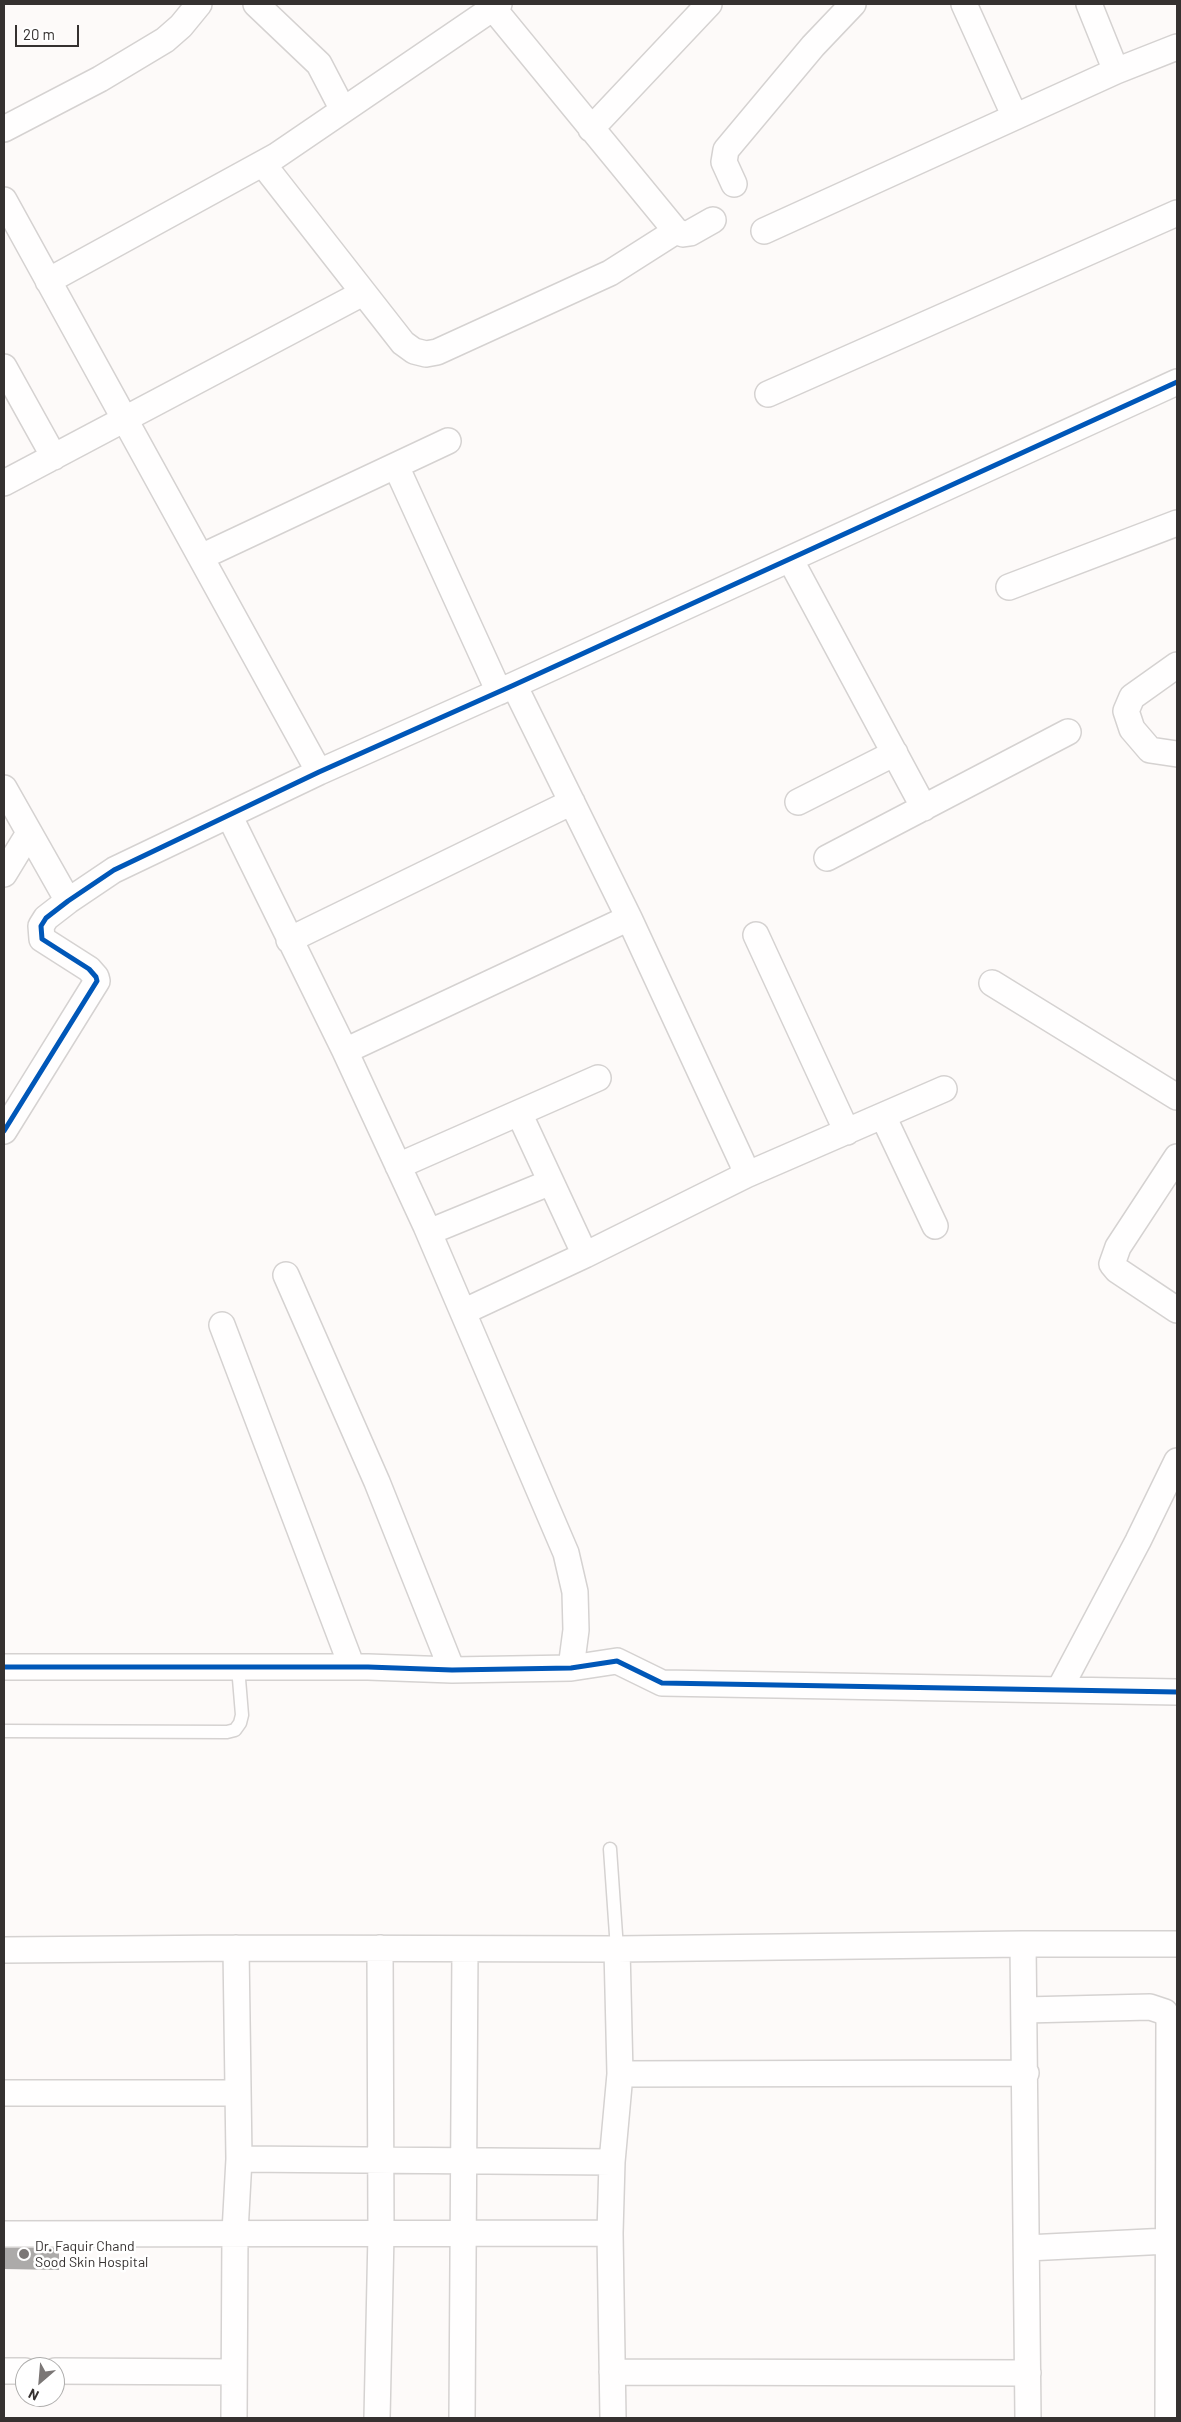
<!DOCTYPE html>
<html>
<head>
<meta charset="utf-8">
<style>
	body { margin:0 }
	#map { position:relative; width:1181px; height:2422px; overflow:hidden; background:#fdfaf9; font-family:Barlow,sans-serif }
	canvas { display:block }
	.frame { position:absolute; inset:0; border:5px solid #353130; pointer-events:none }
	.north { position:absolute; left:15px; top:2357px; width:50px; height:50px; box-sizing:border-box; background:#fff; border:1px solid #aeadac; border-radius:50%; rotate:207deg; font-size:14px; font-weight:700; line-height:20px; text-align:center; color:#353130 }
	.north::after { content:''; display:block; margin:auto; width:18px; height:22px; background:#7b7776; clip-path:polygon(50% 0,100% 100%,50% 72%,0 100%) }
	.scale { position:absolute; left:15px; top:25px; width:64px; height:22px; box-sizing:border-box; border:2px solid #353130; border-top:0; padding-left:6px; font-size:15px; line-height:18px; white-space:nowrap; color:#353130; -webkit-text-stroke:4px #fff; paint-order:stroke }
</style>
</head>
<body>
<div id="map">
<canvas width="1181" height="2422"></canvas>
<div class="frame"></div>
<div class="north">N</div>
<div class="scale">20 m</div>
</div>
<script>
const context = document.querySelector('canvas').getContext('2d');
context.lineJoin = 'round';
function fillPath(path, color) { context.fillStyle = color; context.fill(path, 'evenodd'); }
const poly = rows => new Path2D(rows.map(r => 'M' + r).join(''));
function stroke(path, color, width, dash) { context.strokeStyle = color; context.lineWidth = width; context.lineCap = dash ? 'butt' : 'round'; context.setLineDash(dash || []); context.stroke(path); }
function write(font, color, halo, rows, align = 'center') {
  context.font = font + ' Barlow,sans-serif'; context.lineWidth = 5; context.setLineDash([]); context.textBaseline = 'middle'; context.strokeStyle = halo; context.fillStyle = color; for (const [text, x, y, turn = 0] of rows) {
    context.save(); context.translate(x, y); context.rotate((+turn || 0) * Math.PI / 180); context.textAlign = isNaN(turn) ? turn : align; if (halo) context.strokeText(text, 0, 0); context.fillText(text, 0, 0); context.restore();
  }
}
const building = poly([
	[4,2248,59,2248,59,2270,4,2269]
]);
const lane = poly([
	[4,1731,227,1732,235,1730,240,1723,242,1715,238,1667],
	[610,1849,617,1949]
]);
const street = poly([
	[256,4,319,64,343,110],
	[964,4,1015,117],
	[1089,4,1116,71],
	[493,8,676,231,683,234,690,233,713,220],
	[4,129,100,79,165,40,181,26,199,4],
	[591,129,709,4],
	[263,164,403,343,414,351,426,354,437,352,610,273,676,231],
	[734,184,724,162,726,150,813,46,853,4],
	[4,200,319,772],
	[764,231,1116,71,1177,47],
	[48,281,276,156,499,4],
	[4,367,54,457],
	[768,394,1177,213],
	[396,466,499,692],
	[4,483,363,293],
	[201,557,448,441],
	[790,559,924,808],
	[1009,587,1177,523],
	[1177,665,1132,697,1126,711,1132,729,1150,750,1177,754],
	[514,685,629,918,742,1162,746,1175],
	[4,788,68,901],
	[798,802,895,753],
	[229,815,345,1051,426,1226,566,1553,575,1592,576,1630,571,1668],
	[827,858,1068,732],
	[4,874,29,833],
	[756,935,847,1132],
	[289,940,572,802],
	[992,983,1177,1097],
	[345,1051,629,918],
	[519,1113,585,1255],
	[883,1116,935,1226],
	[4,1131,97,981,96,977,89,969,42,939,41,926,46,918,68,901,114,870,319,772,514,685,1177,382],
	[1177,1157,1118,1247,1112,1264,1117,1270,1177,1310],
	[398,1166,598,1078],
	[429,1232,551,1182],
	[286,1275,377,1482,452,1670],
	[463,1312,585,1255,746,1175,944,1089],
	[222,1325,352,1667],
	[4,1667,368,1667,452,1670,571,1668,617,1661,662,1683,1177,1692],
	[1059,1690,1138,1541,1177,1461],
	[1023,1944,1028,2418],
	[4,1950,236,1948,617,1949],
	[1025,2010,1150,2007,1165,2012,1169,2020,1168,2418],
	[620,2074,1026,2073],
	[4,2093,238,2093],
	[239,2159,612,2162],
	[4,2234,610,2233],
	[1027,2248,1168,2241],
	[4,2371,25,2371],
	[55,2371,234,2372],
	[612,2372,1028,2373],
	[234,2418,235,2232,239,2159,236,1948],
	[377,2418,381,2234,380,1948],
	[462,2418,465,1949],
	[613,2418,610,2233,612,2162,620,2074,617,1949,1023,1944,1177,1944]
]);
const cycleway = poly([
	[4,1131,97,981,96,977,89,969,42,939,41,926,46,918,68,901,114,870,319,772,514,685,1177,382],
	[4,1667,368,1667,452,1670,571,1668,617,1661,662,1683,1177,1692]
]);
const markers = [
	[24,2254,6,"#7b7776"]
];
const poiNames = [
	["Dr. Faquir Chand",35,2246],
	["Sood Skin Hospital",35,2262]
];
fillPath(building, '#acaaa9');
stroke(lane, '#d5d2d1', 15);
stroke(street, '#d5d2d1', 28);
stroke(lane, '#fffefe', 12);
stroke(street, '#fffefe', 25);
stroke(cycleway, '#0057b8', 5);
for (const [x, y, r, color] of markers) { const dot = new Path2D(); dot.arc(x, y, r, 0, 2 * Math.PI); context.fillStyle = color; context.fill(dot); stroke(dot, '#fff', 2); }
write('14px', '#353130', '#fff', poiNames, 'left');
</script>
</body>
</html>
